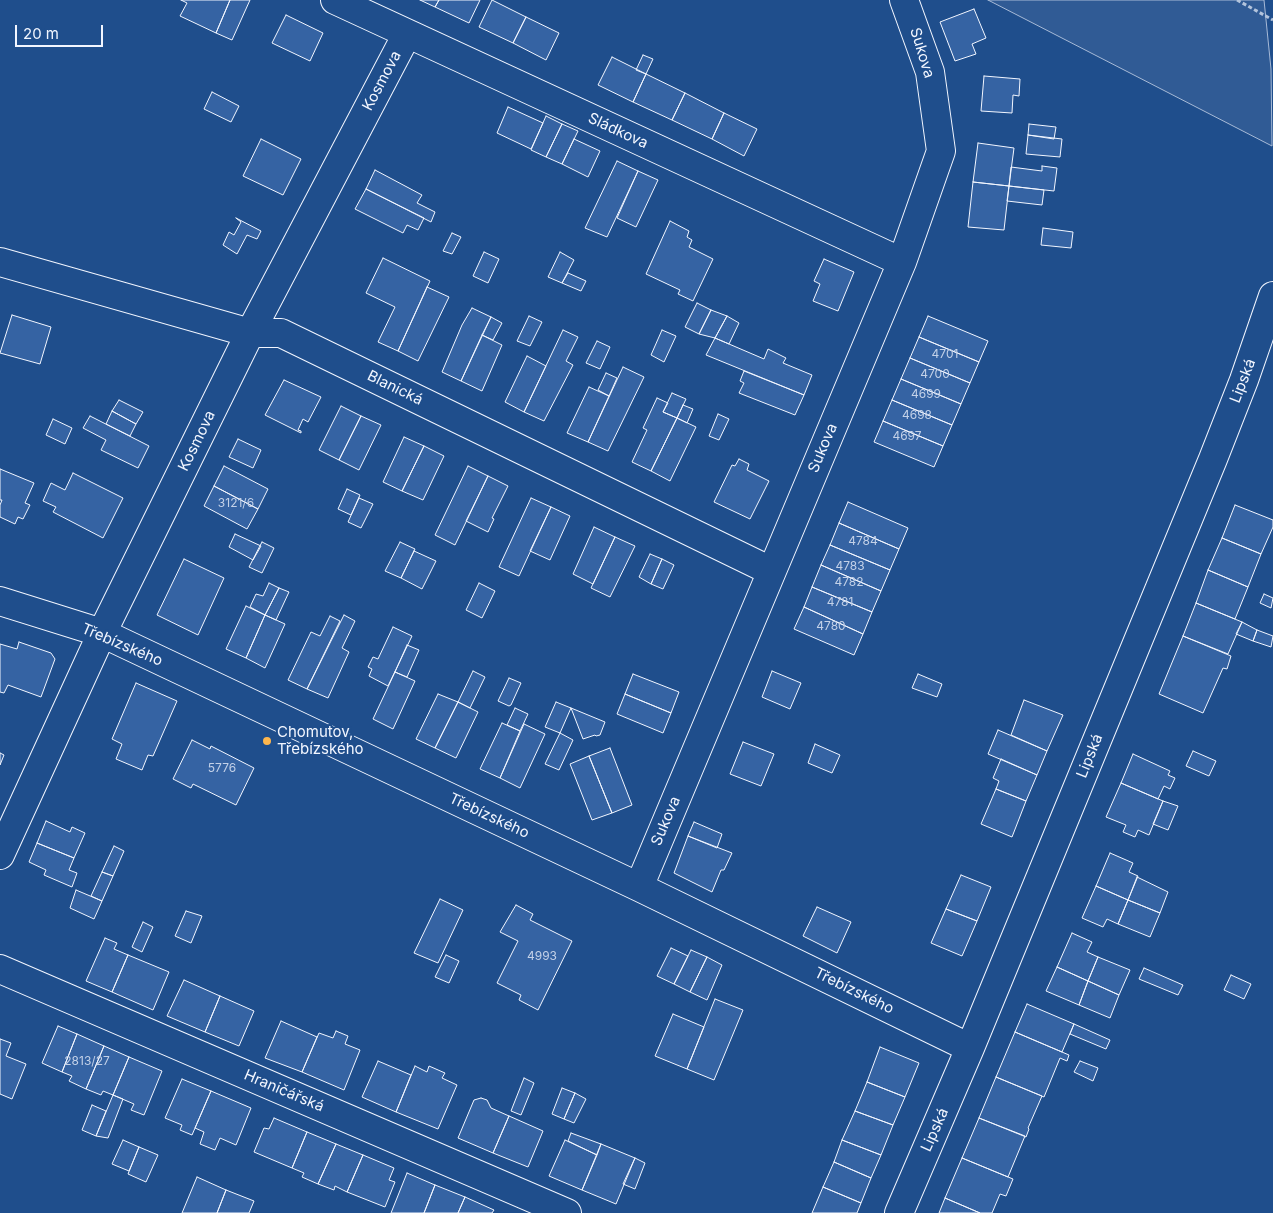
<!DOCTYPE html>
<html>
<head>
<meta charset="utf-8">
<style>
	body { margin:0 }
	#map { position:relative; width:1273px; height:1213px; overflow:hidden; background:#1f4e8c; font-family:Inter,sans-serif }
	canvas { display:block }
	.scale { position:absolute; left:15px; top:25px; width:88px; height:22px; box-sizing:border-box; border:2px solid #f2f6ff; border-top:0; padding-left:6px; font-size:15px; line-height:18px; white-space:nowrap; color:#f2f6ff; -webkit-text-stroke:4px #1f4e8c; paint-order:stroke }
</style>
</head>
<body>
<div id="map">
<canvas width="1273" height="1213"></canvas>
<div class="scale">20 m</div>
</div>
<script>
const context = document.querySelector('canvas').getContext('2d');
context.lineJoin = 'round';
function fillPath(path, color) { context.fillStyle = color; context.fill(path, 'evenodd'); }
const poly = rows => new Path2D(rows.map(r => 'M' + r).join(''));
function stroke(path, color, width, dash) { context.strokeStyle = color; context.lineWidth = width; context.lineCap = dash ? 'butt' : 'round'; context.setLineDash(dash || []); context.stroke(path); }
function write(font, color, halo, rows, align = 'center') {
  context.font = font + ' Inter,sans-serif'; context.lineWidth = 4; context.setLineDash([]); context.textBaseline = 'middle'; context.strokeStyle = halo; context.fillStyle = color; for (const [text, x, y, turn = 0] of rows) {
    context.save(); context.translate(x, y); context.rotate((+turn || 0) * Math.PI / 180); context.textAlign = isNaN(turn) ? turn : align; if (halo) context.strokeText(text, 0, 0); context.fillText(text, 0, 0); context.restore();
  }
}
const green = poly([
	[988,0,1264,0,1271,69,1272,146,988,0]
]);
const building = poly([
	[181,0,230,0,216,33,180,16,187,3,181,0],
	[230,0,250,0,232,40,216,33,230,0],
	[420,0,439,0,435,7,420,0],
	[439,0,480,0,469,23,435,7,439,0],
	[492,0,526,17,513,43,479,27,492,0],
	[974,9,986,38,972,44,976,54,955,61,940,22,974,9],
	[286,15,323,33,310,61,272,43,286,15],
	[526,17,559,33,546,60,513,43,526,17],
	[643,55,653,59,646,74,636,70,643,55],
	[612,57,646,74,633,102,598,85,612,57],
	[646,74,685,93,672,120,633,102,646,74],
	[984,76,1020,79,1019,96,1013,95,1012,113,981,111,984,76],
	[212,92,239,106,231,122,204,109,212,92],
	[685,93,724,113,712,139,672,120,685,93],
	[508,107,543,123,531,149,497,133,508,107],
	[724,113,757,129,744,156,712,139,724,113],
	[546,116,562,124,546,157,531,150,546,116],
	[562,124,578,131,562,164,546,157,562,124],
	[1029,124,1056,127,1054,139,1028,135,1029,124],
	[1028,135,1062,139,1060,157,1026,154,1028,135],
	[261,139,301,159,283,195,243,176,261,139],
	[574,139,600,151,588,177,562,164,574,139],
	[978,143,1014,148,1009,186,973,182,978,143],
	[617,161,638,171,607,237,585,228,617,161],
	[1042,166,1057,168,1054,191,1009,186,1011,167,1042,171,1042,166],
	[375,170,422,195,417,203,435,212,431,222,366,189,375,170],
	[638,171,658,180,636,227,617,218,638,171],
	[973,182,1009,186,1004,230,968,227,973,182],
	[1009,186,1044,190,1042,205,1007,201,1009,186],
	[366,189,424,218,418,230,407,225,403,233,355,209,366,189],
	[236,218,261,231,257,239,247,235,237,254,223,245,229,232,234,235,241,222,236,218],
	[670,221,689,231,687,237,692,240,689,247,713,259,693,301,678,294,680,290,646,274,670,221],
	[1043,228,1073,232,1071,248,1041,245,1043,228],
	[452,233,461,237,452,254,443,251,452,233],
	[484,252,499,259,488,283,473,276,484,252],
	[560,252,574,260,562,283,548,277,560,252],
	[383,258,430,281,398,351,378,342,395,307,366,293,383,258],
	[824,259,854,272,838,311,813,301,820,284,814,281,824,259],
	[568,273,586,281,581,291,562,283,568,273],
	[427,287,449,297,418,361,398,351,427,287],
	[697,303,711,310,699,334,685,327,697,303],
	[472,308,491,317,461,381,442,372,462,325,472,308],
	[711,310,727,316,715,338,699,334,711,310],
	[12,315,51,327,40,364,0,353,12,315],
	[529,316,542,322,530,346,517,341,529,316],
	[727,316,739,323,729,344,715,338,727,316],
	[928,316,988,341,979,362,919,337,928,316],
	[491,317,502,323,493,340,482,335,491,317],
	[563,330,578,337,566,361,573,365,544,421,524,412,563,330],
	[662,330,676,336,664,362,651,355,662,330],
	[482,335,502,345,482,391,461,381,482,335],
	[919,337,979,362,970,383,910,358,919,337],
	[715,338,764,359,768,349,786,358,783,363,812,375,804,395,706,355,715,338],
	[597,341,610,347,600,369,586,363,597,341],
	[527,356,546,366,524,412,505,402,527,356],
	[910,358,970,383,961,404,901,379,910,358],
	[623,367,644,377,608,451,588,442,623,367],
	[744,371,804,395,795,415,739,393,744,383,740,381,744,371],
	[606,373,617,378,609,396,598,390,606,373],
	[901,379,961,404,952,425,892,400,901,379],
	[284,380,321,397,308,422,303,419,298,430,301,431,301,433,265,415,284,380],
	[589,387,609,396,588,442,567,433,589,387],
	[672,393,686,399,677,418,663,412,672,393],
	[657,398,668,403,663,412,677,418,651,471,632,462,647,430,643,428,657,398],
	[119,400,143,412,136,424,112,411,119,400],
	[892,400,952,425,943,446,883,421,892,400],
	[683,405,693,409,687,423,677,418,683,405],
	[341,406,361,416,339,460,319,450,341,406],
	[112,411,136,424,130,436,106,424,112,411],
	[718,414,729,419,719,440,709,436,718,414],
	[90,416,149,446,138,468,101,450,106,440,83,428,90,416],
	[361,416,381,425,359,470,339,460,361,416],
	[677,418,696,427,670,481,651,471,677,418],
	[53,419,72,428,65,444,46,435,53,419],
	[883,421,943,446,934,467,874,442,883,421],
	[404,437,424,446,402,491,383,482,404,437],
	[238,439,261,450,253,468,229,457,238,439],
	[424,446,444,456,423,500,402,491,424,446],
	[739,459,749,464,747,470,769,481,750,519,714,502,732,465,735,466,739,459],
	[224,466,268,489,258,509,214,486,224,466],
	[468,466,488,476,455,545,435,535,468,466],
	[0,469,34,483,25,503,30,505,23,519,18,517,15,524,0,517,0,505,2,500,0,500,0,469],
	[73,473,123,498,103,538,53,512,56,507,43,501,51,483,65,490,73,473],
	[488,476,508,486,492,518,494,519,488,532,466,521,488,476],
	[214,486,258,509,247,529,204,506,214,486],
	[347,489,360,495,351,515,338,509,347,489],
	[359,498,373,504,361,528,348,522,359,498],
	[531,498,551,507,519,576,499,567,531,498],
	[848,502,908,528,899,549,839,523,848,502],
	[1235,505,1273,520,1273,527,1261,554,1222,538,1235,505],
	[551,507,570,516,550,560,530,551,551,507],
	[839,523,899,549,890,570,830,545,839,523],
	[594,527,615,537,593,584,573,574,594,527],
	[235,534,261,546,253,560,229,547,235,534],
	[615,537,635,546,610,597,591,588,615,537],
	[1222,538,1261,554,1248,587,1208,570,1222,538],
	[262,542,274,548,262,573,249,567,262,542],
	[400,542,415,549,401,578,385,571,400,542],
	[830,545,890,570,881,591,821,565,830,545],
	[414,551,436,561,422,589,401,578,414,551],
	[650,554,662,559,651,584,639,577,650,554],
	[184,559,224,578,198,635,157,615,184,559],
	[662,559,674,565,663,589,651,584,662,559],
	[821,565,881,591,872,612,812,587,821,565],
	[1208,570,1248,587,1235,619,1196,603,1208,570],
	[269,583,279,588,265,615,250,607,256,594,263,596,269,583],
	[479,583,495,591,482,618,466,610,479,583],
	[812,587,872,612,863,634,804,607,812,587],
	[279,588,289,592,276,620,265,615,279,588],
	[1264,594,1273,598,1271,608,1260,603,1264,594],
	[1196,603,1242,622,1228,654,1183,636,1196,603],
	[246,606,265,615,246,658,226,649,246,606],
	[804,607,863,634,854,655,794,629,804,607],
	[265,615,285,624,265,668,246,658,265,615],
	[344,615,355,621,342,648,349,652,328,698,307,689,344,615],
	[330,616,340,621,307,689,288,680,311,632,320,636,330,616],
	[1242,622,1257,630,1253,641,1236,634,1242,622],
	[393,627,412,636,388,686,369,676,372,669,368,667,373,657,378,659,393,627],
	[1257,630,1273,636,1271,647,1253,641,1257,630],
	[1183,636,1231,656,1227,669,1223,668,1203,713,1159,694,1183,636],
	[19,642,51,653,55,659,41,697,8,685,4,693,0,692,0,644,17,649,19,642],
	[407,645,419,650,407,677,395,672,407,645],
	[473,671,485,677,470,708,458,702,473,671],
	[772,671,801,683,790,709,762,697,772,671],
	[395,672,415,681,393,729,373,719,395,672],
	[633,674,679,692,671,713,625,694,633,674],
	[918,674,942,684,937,697,912,688,918,674],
	[509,678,521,683,511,705,509,706,498,701,509,678],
	[136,683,177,701,153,756,148,755,142,770,116,759,122,744,112,739,136,683],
	[438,694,458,702,435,748,416,739,438,694],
	[625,694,671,713,663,733,617,714,625,694],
	[1024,700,1063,715,1047,751,1011,735,1024,700],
	[458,702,478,712,456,758,435,748,458,702],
	[556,702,571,708,560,733,545,727,556,702],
	[515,708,528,714,520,731,507,725,515,708],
	[571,708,605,722,600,735,596,736,595,735,583,739,571,708],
	[502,723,520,731,500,778,480,769,502,723],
	[524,724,545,734,520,788,500,778,524,724],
	[998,730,1047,751,1037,775,988,754,998,730],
	[560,733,573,740,559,770,545,764,560,733],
	[192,740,210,749,211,746,254,768,236,805,193,784,191,788,173,779,192,740],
	[743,742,774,754,761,786,730,774,743,742],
	[815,744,840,755,832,773,808,763,815,744],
	[610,748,632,805,612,813,589,756,610,748],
	[1193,751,1216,761,1209,776,1186,766,1193,751],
	[0,753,4,755,0,765,0,753],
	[1133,754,1170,771,1168,775,1175,778,1170,789,1164,786,1158,799,1121,783,1133,754],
	[589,756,612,813,592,820,570,764,589,756],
	[1001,759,1037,775,1026,801,996,789,999,781,993,778,1001,759],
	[1121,783,1163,801,1149,835,1138,830,1135,837,1123,832,1126,825,1106,817,1121,783],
	[996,789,1026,801,1012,837,981,824,996,789],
	[1163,801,1178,806,1168,830,1153,824,1163,801],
	[46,821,70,832,72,827,85,833,74,858,37,843,46,821],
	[694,822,722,834,717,848,688,836,694,822],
	[688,836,732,853,724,870,721,870,712,892,674,873,688,836],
	[37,843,74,858,69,870,77,873,72,887,44,875,46,870,29,862,37,843],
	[114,846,124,851,113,876,102,872,114,846],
	[1110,853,1133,863,1129,872,1138,876,1128,900,1096,886,1110,853],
	[102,872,113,876,102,901,91,896,102,872],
	[961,875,991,887,977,921,946,909,961,875],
	[1137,877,1168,892,1160,913,1128,900,1137,877],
	[1096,886,1128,900,1118,924,1107,919,1103,927,1082,918,1096,886],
	[76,890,102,901,94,919,70,908,76,890],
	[440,899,463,910,438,963,414,953,440,899],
	[1128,900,1160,913,1150,937,1118,924,1128,900],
	[516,905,533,914,530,920,572,941,538,1010,519,1000,521,995,497,983,518,941,500,932,516,905],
	[817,907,851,922,837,953,803,936,817,907],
	[946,909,977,921,962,956,931,943,946,909],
	[186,911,202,916,191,943,175,936,186,911],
	[143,922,153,927,142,952,132,947,143,922],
	[1072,933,1092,942,1087,952,1098,957,1088,981,1057,967,1072,933],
	[105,938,117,943,114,949,128,955,112,992,86,981,105,938],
	[671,948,688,956,674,984,657,976,671,948],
	[691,950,707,957,690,992,674,984,691,950],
	[128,955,169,972,153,1010,112,992,128,955],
	[446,955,459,961,449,983,435,977,446,955],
	[707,957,722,965,707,1000,690,992,707,957],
	[1098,957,1130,970,1119,995,1088,981,1098,957],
	[1057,967,1088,981,1079,1005,1046,991,1057,967],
	[1144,968,1183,985,1178,995,1139,979,1144,968],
	[1231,975,1251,984,1244,999,1224,990,1231,975],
	[184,980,220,996,205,1032,167,1016,184,980],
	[1088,981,1119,995,1110,1018,1079,1005,1088,981],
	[220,996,254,1011,239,1046,205,1032,220,996],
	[715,999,743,1010,714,1080,687,1069,715,999],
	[1027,1004,1074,1024,1062,1052,1015,1032,1027,1004],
	[673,1014,704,1027,687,1069,655,1056,673,1014],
	[281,1021,317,1037,302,1072,265,1058,281,1021],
	[1074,1024,1110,1040,1106,1049,1070,1034,1074,1024],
	[58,1026,77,1034,62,1072,42,1063,58,1026],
	[336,1031,348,1036,345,1044,360,1050,344,1090,302,1072,319,1033,333,1038,336,1031],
	[1015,1032,1069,1055,1067,1061,1060,1058,1044,1097,996,1077,1015,1032],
	[77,1034,104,1046,86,1089,69,1081,72,1076,62,1072,77,1034],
	[0,1039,11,1043,6,1056,26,1064,12,1099,0,1094,0,1039],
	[104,1046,129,1057,113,1095,103,1091,101,1095,86,1089,104,1046],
	[880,1047,919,1063,905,1097,867,1082,880,1047],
	[129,1057,162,1071,144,1115,131,1110,134,1104,113,1095,129,1057],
	[378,1061,411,1075,396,1112,362,1097,378,1061],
	[1080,1061,1098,1068,1093,1081,1074,1072,1080,1061],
	[415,1066,427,1072,429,1066,445,1073,442,1078,457,1085,438,1129,396,1112,415,1066],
	[996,1077,1042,1096,1028,1128,1029,1129,1026,1137,979,1118,996,1077],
	[524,1078,534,1083,521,1115,511,1111,524,1078],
	[182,1079,211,1091,192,1135,180,1130,182,1125,165,1118,182,1079],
	[867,1082,905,1097,893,1125,855,1111,867,1082],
	[562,1088,575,1093,564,1119,552,1114,562,1088],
	[211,1091,251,1108,236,1145,220,1138,215,1150,200,1144,204,1132,195,1128,211,1091],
	[575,1093,586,1099,574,1123,564,1119,575,1093],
	[113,1095,123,1099,108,1138,96,1136,113,1095],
	[481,1098,487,1100,491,1108,509,1116,493,1153,458,1138,474,1100,481,1098],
	[92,1105,106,1111,96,1136,82,1130,92,1105],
	[855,1111,893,1125,881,1155,842,1140,855,1111],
	[509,1116,543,1131,528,1167,493,1153,509,1116],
	[274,1118,307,1132,292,1168,254,1152,264,1128,269,1129,274,1118],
	[979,1118,1025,1136,1008,1177,962,1158,979,1118],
	[307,1132,336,1144,318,1184,302,1177,304,1173,292,1168,307,1132],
	[571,1133,601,1144,597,1155,568,1141,571,1133],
	[123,1140,139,1147,129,1171,112,1164,123,1140],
	[565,1140,597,1155,582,1190,549,1176,565,1140],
	[842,1140,881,1155,871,1178,834,1162,842,1140],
	[336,1144,363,1155,347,1192,335,1186,334,1190,318,1184,336,1144],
	[601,1144,635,1158,616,1204,582,1190,601,1144],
	[139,1147,158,1155,146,1182,128,1174,139,1147],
	[363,1155,394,1168,389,1180,395,1182,385,1207,347,1192,363,1155],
	[635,1158,645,1163,635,1189,623,1184,635,1158],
	[962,1158,1013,1179,1006,1196,1000,1194,992,1213,980,1213,945,1198,962,1158],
	[834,1162,871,1178,861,1203,823,1187,834,1162],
	[407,1173,435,1185,424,1213,391,1213,407,1173],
	[197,1177,226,1190,217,1213,182,1213,197,1177],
	[435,1185,465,1197,458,1213,424,1213,435,1185],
	[823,1187,861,1203,857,1213,812,1213,823,1187],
	[226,1190,254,1201,249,1213,217,1213,226,1190],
	[465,1197,494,1210,492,1213,458,1213,465,1197],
	[945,1198,980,1213,939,1213,945,1198]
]);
const path = poly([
	[1237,0,1273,20]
]);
const minor = poly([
	[335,0,902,262],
	[0,262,250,333,281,333,771,571],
	[0,601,102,633,639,887,970,1048],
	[0,855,102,633,250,333,407,34],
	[639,887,902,262,941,151,930,72,904,0],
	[0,969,567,1213],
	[899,1213,970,1048,1213,459,1244,380,1273,296]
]);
const markers = [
	[267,741,5,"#ffb74d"]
];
const numberNames = [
	["4701",945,354],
	["4700",935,374],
	["4699",926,394],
	["4698",917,415],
	["4697",907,436],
	["3121/6",236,503],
	["4784",863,541],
	["4783",850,566],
	["4782",849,582],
	["4781",840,602],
	["4780",831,626],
	["5776",222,768],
	["4993",542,956],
	["2813/27",87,1061]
];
const streetNames = [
	["Sukova",922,53,73],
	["Kosmova",382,81,-62],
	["Sládkova",618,131,25],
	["Lipská",1243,381,-69],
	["Blanická",395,388,26],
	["Kosmova",197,441,-64],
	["Sukova",823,448,-67],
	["Třebízského",122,645,23],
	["Lipská",1090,756,-68],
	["Třebízského",489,816,25],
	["Sukova",666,821,-67],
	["Třebízského",854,991,26],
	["Hraničářská",284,1091,23],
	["Lipská",935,1130,-66]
];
const poiNames = [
	["Chomutov,",277,732],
	["Třebízského",277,749]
];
fillPath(green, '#305b95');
stroke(green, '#a8bbd7', 1);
fillPath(building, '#3563a3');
stroke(building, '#f2f6ff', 1);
stroke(minor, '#f2f6ff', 30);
stroke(path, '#b3c4dc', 3, [4, 2.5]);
stroke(minor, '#1f4e8c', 28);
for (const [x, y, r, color] of markers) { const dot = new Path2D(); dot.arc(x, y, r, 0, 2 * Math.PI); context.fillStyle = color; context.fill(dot); stroke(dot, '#1f4e8c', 2); }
write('12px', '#c3d1e8', null, numberNames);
write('15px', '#f2f6ff', '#1f4e8c', streetNames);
write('15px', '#f2f6ff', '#1f4e8c', poiNames, 'left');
</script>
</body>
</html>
